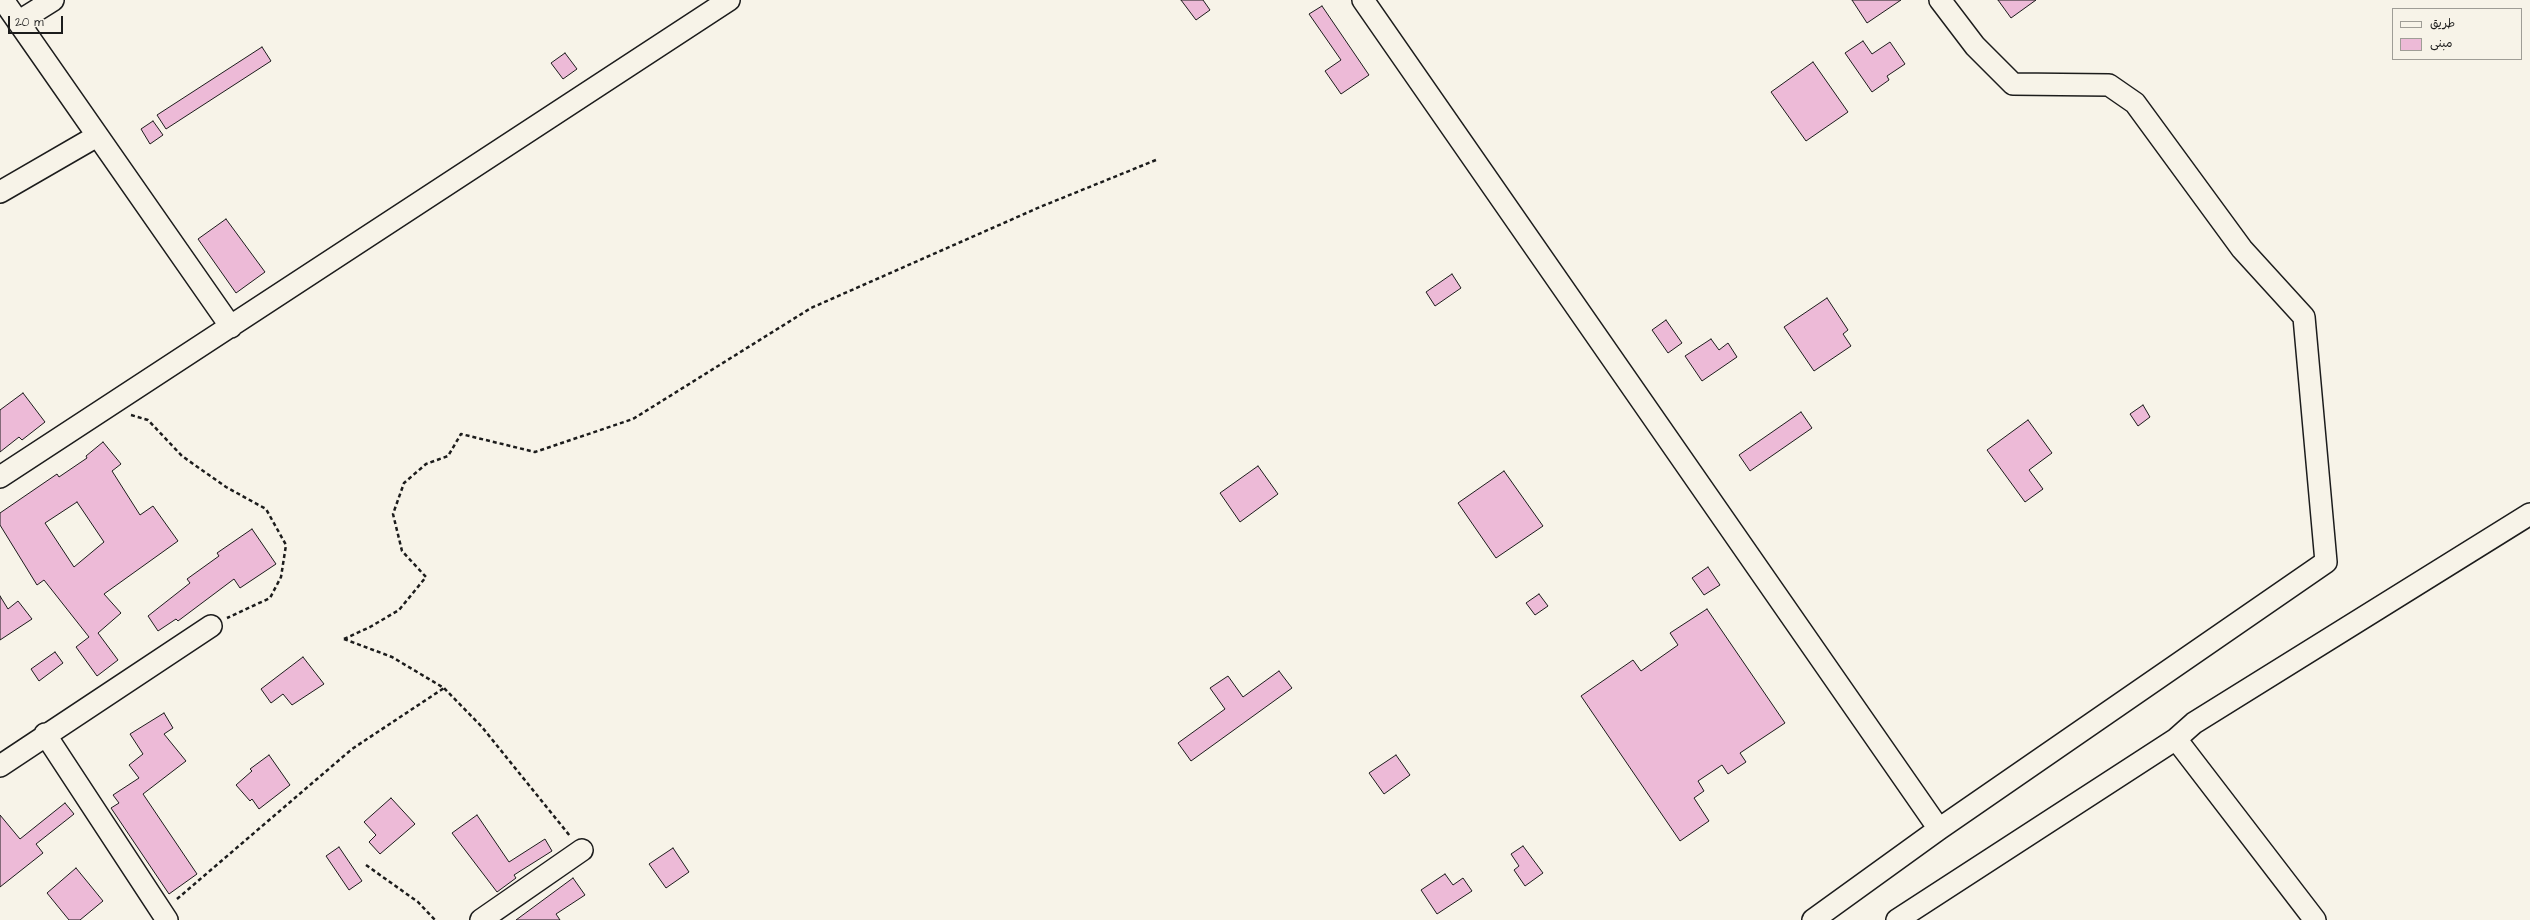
<!DOCTYPE html>
<html>
<head>
<meta charset="utf-8">
<style>
	body { margin:0 }
	#map { position:relative; width:2530px; height:920px; overflow:hidden; background:#f7f3e8; font-family:"Architects Daughter","Playpen Sans Arabic",sans-serif }
	canvas { display:block }
	.legend { position:absolute; left:2392px; top:8px; width:130px; height:52px; box-sizing:border-box; background:#f7f3e8; border:1px solid #9f9d96; margin:0; padding:5px 7px; list-style:none; font-size:12px; color:#1c1c1c }
	.legend li { display:flex; align-items:center; gap:8px; height:20px }
	.legend b { width:20px; border:1px solid #9f9d96 }
	.scale { position:absolute; left:8px; top:16px; width:55px; height:18px; box-sizing:border-box; border:2px solid #1c1c1c; border-top:0; padding-left:5px; font-size:12px; line-height:14px; white-space:nowrap; color:#1c1c1c; -webkit-text-stroke:3px #f7f3e8; paint-order:stroke }
</style>
</head>
<body>
<div id="map">
<canvas width="2530" height="920"></canvas>
<ul class="legend">
<li><b style="height:5px;background:#f7f3e8"></b>طريق</li>
<li><b style="height:11px;background:#edbad7"></b>مبنى</li>
</ul>
<div class="scale">20 m</div>
</div>
<script>
const context = document.querySelector('canvas').getContext('2d');
context.lineJoin = 'round';
function fillPath(path, color) { context.fillStyle = color; context.fill(path, 'evenodd'); }
const poly = rows => new Path2D(rows.map(r => 'M' + r).join(''));
function stroke(path, color, width, dash) { context.strokeStyle = color; context.lineWidth = width; context.lineCap = dash ? 'butt' : 'round'; context.setLineDash(dash || []); context.stroke(path); }
const building = poly([
	[1181,0,1203,0,1210,10,1196,20,1181,0],
	[1852,0,1901,0,1867,23,1852,0],
	[1998,0,2036,0,2011,18,1998,0],
	[1322,6,1369,75,1341,94,1325,71,1341,60,1309,14,1322,6],
	[1863,41,1872,54,1890,42,1905,64,1887,76,1889,80,1872,92,1845,53,1863,41],
	[262,47,271,61,166,129,157,115,262,47],
	[565,53,577,69,563,79,551,63,565,53],
	[1813,62,1848,112,1806,141,1771,92,1813,62],
	[153,121,163,135,150,144,141,129,153,121],
	[226,219,265,272,236,293,198,239,226,219],
	[1452,274,1461,288,1435,306,1426,292,1452,274],
	[1827,298,1848,330,1843,334,1851,346,1814,371,1784,327,1827,298],
	[1666,320,1682,343,1668,353,1652,330,1666,320],
	[1711,339,1719,350,1728,343,1737,357,1702,381,1685,356,1711,339],
	[23,393,45,422,22,440,19,437,0,452,0,410,23,393],
	[2143,405,2150,417,2138,426,2130,414,2143,405],
	[1801,412,1812,428,1750,471,1739,455,1801,412],
	[2028,420,2052,453,2029,470,2043,489,2025,502,1987,450,2028,420],
	[103,442,121,464,112,471,140,515,153,506,178,541,104,594,121,613,98,633,118,660,97,676,76,647,89,637,44,580,37,585,0,525,0,513,57,474,59,477,87,458,86,456,103,442],
	[77,502,104,542,74,567,45,523,77,502],
	[1258,466,1278,494,1240,522,1220,493,1258,466],
	[1504,471,1543,526,1496,558,1458,503,1504,471],
	[252,529,276,564,240,588,234,579,178,621,176,619,158,631,148,616,190,583,187,579,219,556,217,553,252,529],
	[1708,567,1720,585,1704,595,1692,578,1708,567],
	[1539,594,1548,606,1535,615,1526,603,1539,594],
	[0,596,8,609,18,601,32,619,0,640,0,596],
	[1707,609,1785,723,1740,753,1746,762,1728,774,1722,765,1698,781,1704,791,1694,798,1709,821,1680,841,1581,696,1633,660,1641,671,1678,645,1670,633,1707,609],
	[55,652,63,663,39,681,31,669,55,652],
	[303,657,324,684,292,705,283,694,271,703,261,689,303,657],
	[1279,671,1292,688,1191,761,1178,743,1225,709,1210,688,1228,676,1243,697,1279,671],
	[164,713,173,728,164,734,186,761,143,794,197,874,169,894,111,808,119,803,113,795,139,778,129,765,143,754,130,734,164,713],
	[269,755,290,785,259,809,252,799,250,801,236,785,252,771,250,769,269,755],
	[1396,755,1410,775,1384,794,1369,773,1396,755],
	[391,798,415,824,380,854,369,842,376,835,364,822,391,798],
	[65,803,74,814,36,844,43,853,0,887,0,815,20,839,65,803],
	[477,815,509,862,545,839,552,851,514,875,516,878,497,892,452,833,477,815],
	[1523,846,1543,873,1525,886,1514,870,1519,866,1511,854,1523,846],
	[339,847,362,881,349,890,326,856,339,847],
	[673,848,689,872,666,888,649,864,673,848],
	[76,868,103,901,80,920,69,920,47,893,76,868],
	[1445,874,1453,885,1463,878,1472,891,1437,914,1421,890,1445,874],
	[573,878,585,895,556,914,560,920,516,920,573,878]
]);
const path = poly([
	[131,415,148,420,182,456,226,487,266,509,286,545,281,577,270,598,227,618],
	[344,639,370,627,399,610,426,577,402,551,393,514,404,483,426,464,448,456,461,434,535,452,633,419,811,308,1040,207,1156,160],
	[344,639,392,657,444,688,482,727,570,836],
	[366,865,418,902,435,920],
	[177,899,352,749,444,688]
]);
const minor = poly([
	[3,0,231,327],
	[1363,0,1939,829],
	[18,22,53,0],
	[0,192,97,136],
	[0,477,729,0],
	[45,734,167,920],
	[2176,739,2315,920],
	[0,766,211,626],
	[481,920,582,850],
	[1813,920,1939,829,2326,562,2304,317,2242,249,2135,103,2109,85,2013,84,1975,46,1940,0],
	[1897,920,2176,739,2194,723,2530,514]
]);
fillPath(building, '#edbad7');
stroke(building, '#1c1c1c', 1);
stroke(minor, '#1c1c1c', 24);
stroke(path, '#1c1c1c', 2.5, [4, 3]);
stroke(minor, '#f7f3e8', 21);
</script>
</body>
</html>
